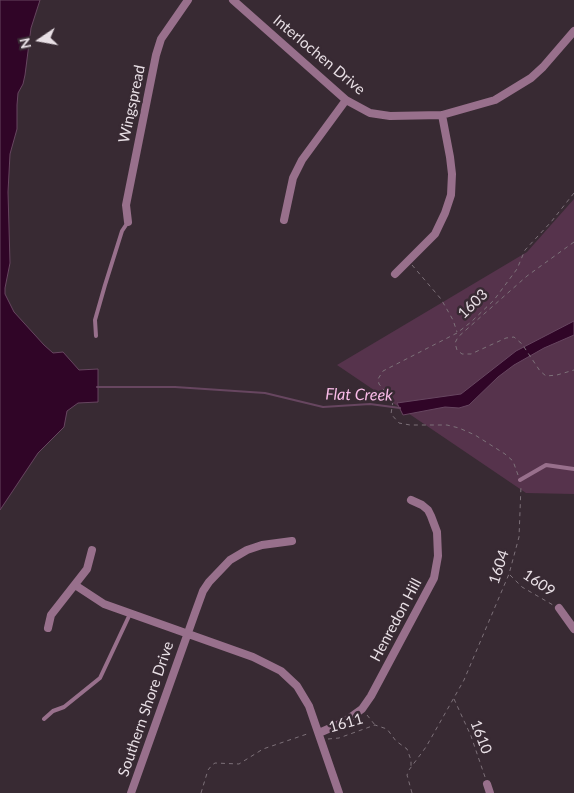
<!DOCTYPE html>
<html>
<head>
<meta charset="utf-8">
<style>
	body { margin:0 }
	#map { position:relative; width:574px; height:793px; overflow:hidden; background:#382a33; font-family:Lato,sans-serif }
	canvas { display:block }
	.north { position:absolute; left:15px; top:15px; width:50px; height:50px; -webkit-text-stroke:4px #382a33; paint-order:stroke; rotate:258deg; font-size:14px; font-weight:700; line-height:20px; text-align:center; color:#e8dfe5 }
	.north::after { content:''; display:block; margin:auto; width:18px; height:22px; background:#e8dfe5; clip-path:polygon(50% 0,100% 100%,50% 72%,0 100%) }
</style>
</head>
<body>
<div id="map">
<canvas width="574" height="793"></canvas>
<div class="north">N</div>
</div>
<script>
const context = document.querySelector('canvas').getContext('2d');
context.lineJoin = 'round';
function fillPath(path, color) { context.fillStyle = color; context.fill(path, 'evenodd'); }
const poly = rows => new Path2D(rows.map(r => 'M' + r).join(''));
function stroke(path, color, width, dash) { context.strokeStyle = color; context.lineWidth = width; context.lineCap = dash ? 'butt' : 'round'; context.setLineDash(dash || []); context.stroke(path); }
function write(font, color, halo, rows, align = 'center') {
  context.font = font + ' Lato,sans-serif'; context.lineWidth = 5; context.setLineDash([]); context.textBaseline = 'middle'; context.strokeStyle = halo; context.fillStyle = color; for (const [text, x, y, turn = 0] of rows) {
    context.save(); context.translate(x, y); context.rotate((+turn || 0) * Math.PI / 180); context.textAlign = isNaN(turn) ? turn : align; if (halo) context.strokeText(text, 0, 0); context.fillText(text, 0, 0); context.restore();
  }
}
const green = poly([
	[574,199,574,494,526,493,337,365,527,252]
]);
const water = poly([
	[0,0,40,0,31,28,25,75,23,84,18,93,17,105,17,129,10,154,8,192,10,263,5,288,5,294,14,312,44,345,53,353,63,352,79,370,98,369,98,402,78,403,67,411,64,427,38,453,0,510,0,0],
	[574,321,574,335,544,348,514,365,498,377,469,405,459,408,445,407,403,415,397,403,461,394,516,351,574,321]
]);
const stream = poly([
	[97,387,175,387,265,393,323,407,370,404,400,408]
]);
const path = poly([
	[574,242,527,276,458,337,455,343,457,350,462,354,471,354,506,338,514,337,522,344,540,371,546,376,557,375,574,370],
	[412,265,441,299,453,320,457,332],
	[518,475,513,461,505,454,475,435,459,428,447,425,410,425,399,423,391,414,393,401,379,384,378,379,383,371,457,333,471,322,494,300,517,269,525,250,551,222,574,193],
	[510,575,522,587,553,605],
	[454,699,471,736,485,777],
	[367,715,375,725],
	[328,739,339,738,375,725,387,729,396,741,407,749,411,760,411,766],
	[201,793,208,770,212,765,215,763,239,764,263,749,310,733],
	[412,793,407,775,409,770,426,747,464,680,509,574,519,537,521,486]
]);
const service = poly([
	[96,336,95,320,105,285,122,231,128,222],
	[520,480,546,465,574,469],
	[44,719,53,711,64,707,100,678,130,614]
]);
const minor = poly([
	[233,0,346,100,370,113,390,116,442,115,495,100,531,78,543,67,574,31],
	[284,220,293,178,302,160,346,100],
	[128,222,126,205,156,55,161,39,188,0],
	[395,274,435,234,445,213,451,195,452,174,450,157,442,115],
	[75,585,104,604,253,657,281,671,297,686,309,706,339,793],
	[559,608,574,629],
	[48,628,51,615,87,569,92,550],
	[319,733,344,722,362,709,371,696,434,578,438,556,437,532,431,516,428,510,422,505,411,500],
	[487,784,490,793],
	[131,793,195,613,203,591,209,582,230,560,247,550,262,545,292,541]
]);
const streetNames = [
	["Interlochen Drive",319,55,40],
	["Wingspread",132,104,-78],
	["1603",473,304,-44],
	["1604",499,567,-72],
	["1609",539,583,34],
	["Henredon Hill",396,620,-62],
	["Southern Shore Drive",146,709,-71],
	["1611",346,723,-16],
	["1610",481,737,69]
];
const waterNames = [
	["Flat Creek",359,395,1]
];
fillPath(green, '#56334c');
fillPath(water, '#300527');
stroke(water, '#674660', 1);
stroke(stream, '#674660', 2);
stroke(path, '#7d7179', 1, [4, 4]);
stroke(service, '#98708c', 4);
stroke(minor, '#98708c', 8);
write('15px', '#e8dfe5', '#382a33', streetNames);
write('italic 16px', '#f9bbe7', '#382a33', waterNames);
</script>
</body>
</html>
